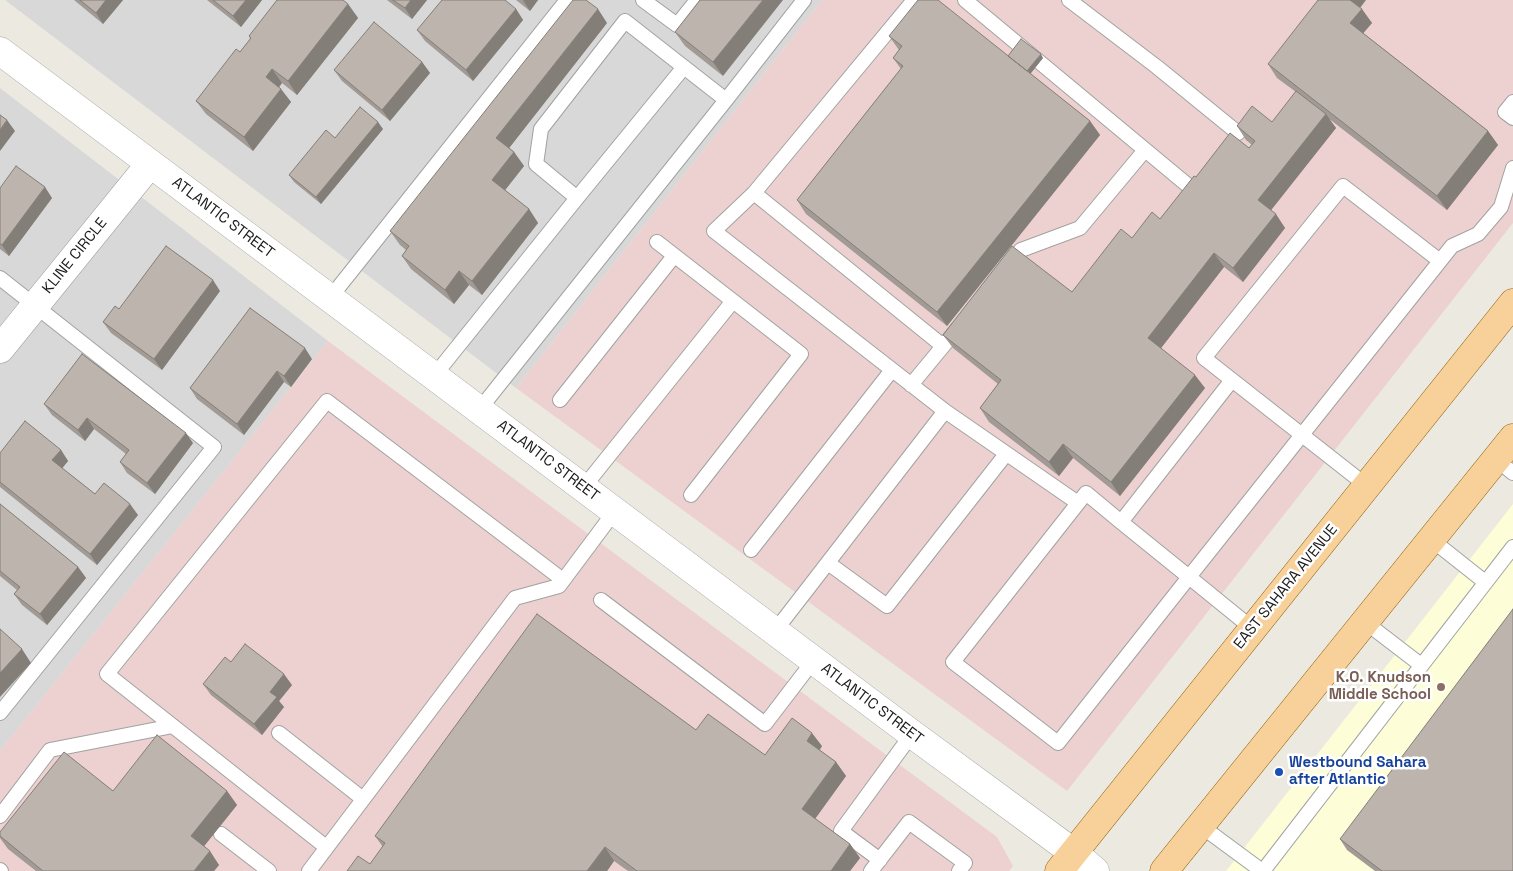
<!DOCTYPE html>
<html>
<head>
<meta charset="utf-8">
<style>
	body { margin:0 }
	canvas { display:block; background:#ece9e1 }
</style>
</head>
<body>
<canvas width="1513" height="871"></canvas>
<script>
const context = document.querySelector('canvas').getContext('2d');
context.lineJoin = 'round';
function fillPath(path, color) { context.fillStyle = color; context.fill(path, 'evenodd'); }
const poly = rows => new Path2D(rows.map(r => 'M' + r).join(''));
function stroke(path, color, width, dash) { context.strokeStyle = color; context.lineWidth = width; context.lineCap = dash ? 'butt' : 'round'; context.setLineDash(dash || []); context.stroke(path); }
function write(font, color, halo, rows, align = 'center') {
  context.font = font + ' "Space Grotesk",sans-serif'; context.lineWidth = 5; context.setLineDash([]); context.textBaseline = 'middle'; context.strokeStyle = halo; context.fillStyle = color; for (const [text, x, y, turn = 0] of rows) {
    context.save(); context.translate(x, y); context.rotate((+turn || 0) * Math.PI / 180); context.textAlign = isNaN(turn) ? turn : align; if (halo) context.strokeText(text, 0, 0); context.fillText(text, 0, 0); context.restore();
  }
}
const residential = poly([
	[5,0,822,0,516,388],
	[0,88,328,341,0,751]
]);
const commercial = poly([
	[822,0,1513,0,1513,223,1067,791,516,388],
	[328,341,997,837,1013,866,1009,871,0,871,0,751]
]);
const education = poly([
	[1513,504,1513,871,1226,871]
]);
const lane = poly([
	[643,0,677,25,697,0],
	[914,0,754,193,714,231,945,411,1078,503],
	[965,0,1191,188],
	[1069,0,1157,67,1238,133],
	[726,100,804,0],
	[1513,102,1505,112,1513,118],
	[754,193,943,346],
	[1008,266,1021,250,1080,228,1145,150],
	[0,278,214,447,0,713],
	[330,298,567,0],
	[434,376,577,198,684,67],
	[911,385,958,328],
	[560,400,674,256],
	[479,410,726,100,625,21,541,129,536,164,577,198],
	[1496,459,1513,473],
	[1367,486,1204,358,1343,186,1440,261],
	[583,488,733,301,657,242],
	[691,495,801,354,733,301],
	[1121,522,1232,380],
	[1432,540,1485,582],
	[751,550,892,370],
	[828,563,887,606,1006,454],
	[601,600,765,724,814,660],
	[1365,622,1421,665],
	[1253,629,1189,577,1121,522,1086,493,953,662,1058,743,1189,577,1452,246,1478,234,1501,207,1513,168],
	[775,631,945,411],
	[279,733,363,799],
	[0,816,50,750,173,726],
	[1201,826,1262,871],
	[221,834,269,871],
	[326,847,107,674,327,401,563,580],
	[880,860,841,831,912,734],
	[0,870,1,871],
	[309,871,515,598,559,586,615,511],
	[871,871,909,822,965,863,959,871],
	[1263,871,1513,547]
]);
const street = poly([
	[0,51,912,734,1074,853,1095,871],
	[0,349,150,164]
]);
const primary = poly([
	[1059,871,1513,303],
	[1164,871,1513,438]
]);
const wall = poly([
	[74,0,123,0,103,24],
	[207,0,262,0,241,27],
	[387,0,427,0,412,19],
	[516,0,538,0,530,11],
	[700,0,723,76,685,46,675,32],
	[348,4,358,18,297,95,282,83,279,87,291,102,253,151,206,114,196,101,240,52,250,39,249,36],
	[1360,8,1372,23,1363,33,1488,131,1498,145,1447,210,1328,118,1336,128,1271,210,1285,228,1243,282,1224,267,1161,348,1205,388,1120,496,1073,458,1059,476,989,422,980,408,998,384,953,348,943,335,1072,292,1132,238,1160,219,1196,177,1249,148,1252,145,1246,140,1237,126,1272,122,1296,92,1277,78,1268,64],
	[516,9,523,20,473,81,425,41,417,30],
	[607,23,509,148,514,152,524,166,505,190,529,209,538,223,482,295,469,285,454,304,411,269,402,256,406,250,400,245,390,231],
	[889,36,1008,56,1043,58,1030,74,1090,121,1100,135,947,326,806,214,797,200,901,69,893,58,899,50],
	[422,62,430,73,390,121,342,81,334,70],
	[383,129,321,204,294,182,289,175,335,138],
	[0,188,52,198,9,256,0,249],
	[220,291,162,370,111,333,103,322,119,309],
	[312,359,291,387,284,382,244,435,197,399,190,388],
	[44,404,193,443,155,494,127,473,120,462,126,454,94,429,85,441,52,415],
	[61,450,68,461,62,468,95,494,138,515,97,565,0,487,0,453],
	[0,504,78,567,86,578,47,625,22,605,14,594,17,590,0,576],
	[231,662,292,685,279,701,284,707,262,735,211,695,203,684],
	[696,730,765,755,822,746,820,750,836,762,846,776,815,819,850,844,860,858,850,871,628,871,614,861,607,871,347,871,370,864,383,847,375,836],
	[113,791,227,791,237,805,204,846,219,865,214,871,36,871,8,849,0,838,0,832],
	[1340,839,1513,871,1375,871,1347,850]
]);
const shadedWall = poly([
	[106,0,123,0,103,24,96,13],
	[246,0,262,0,241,27,233,16],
	[411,0,427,0,412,19,405,8],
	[523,0,538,0,530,11],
	[763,0,783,0,723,76,713,62],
	[1349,0,1366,0,1357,12],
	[348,4,358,18,297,95,288,81],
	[516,9,523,20,473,81,466,70],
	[598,9,607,23,506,152,496,138],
	[1362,9,1372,23,1360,37,1350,23],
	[1041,54,1043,58,1027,78,1025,74],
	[422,62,430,73,390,121,382,110],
	[272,69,282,83,276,91,266,77],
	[281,89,291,102,253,151,244,137],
	[1326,114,1336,128,1268,214,1258,200],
	[7,120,15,131,0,151,0,130],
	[1090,121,1100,135,947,326,937,312],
	[378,122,383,129,321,204,316,197],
	[1488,131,1498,145,1447,210,1437,196],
	[514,152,524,166,502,194,492,180],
	[45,187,52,198,9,256,2,245],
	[529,209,538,223,482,295,472,281],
	[1276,214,1285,228,1243,282,1233,268],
	[1214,253,1224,267,1158,352,1148,338],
	[459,271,469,285,454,304,445,290],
	[213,280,220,291,162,370,154,359],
	[305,348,312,359,291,387,284,376],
	[277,371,284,382,244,435,237,424],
	[1195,375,1205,388,1120,496,1111,482],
	[87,418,94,429,85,441,78,430],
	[186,433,193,443,155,494,147,483],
	[1063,444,1073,458,1059,476,1049,462],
	[61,450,68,461,60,471,52,460],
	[130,504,138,515,97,565,90,554],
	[78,567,86,578,47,625,40,614],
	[22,649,31,663,0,697,0,673],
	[284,674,292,685,279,701,284,707,262,735,254,724,270,692],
	[812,733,822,746,816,754,807,741],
	[836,762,846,776,812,823,802,809],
	[227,791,237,805,201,850,191,836],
	[850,844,860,858,850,871,831,871],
	[605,847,614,861,607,871,587,871],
	[210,851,219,865,214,871,194,871]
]);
const building = poly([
	[80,0,106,0,96,13,80,0],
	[213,0,246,0,233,16,213,0],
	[277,0,343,0,348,4,288,81,272,69,266,77,281,89,244,137,196,101,236,49,240,52,251,38,249,36,277,0],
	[393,0,411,0,405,8,393,0],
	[442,0,505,0,516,9,466,70,417,30,442,0],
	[573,0,586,0,598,9,496,138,514,152,492,180,529,209,472,281,459,271,445,290,402,256,409,246,390,231,573,0],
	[700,0,763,0,713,62,675,32,700,0],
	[918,0,938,0,1090,121,937,312,797,200,903,66,893,58,902,46,889,36,918,0],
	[1318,0,1350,0,1362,9,1350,23,1488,131,1437,196,1268,64,1318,0],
	[374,22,422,62,382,110,334,70,374,22],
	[1021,39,1041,54,1027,71,1008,56,1021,39],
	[1296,91,1326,114,1258,200,1276,214,1233,268,1214,253,1148,338,1195,375,1111,482,1063,444,1049,462,980,408,1001,380,943,335,1012,246,1072,292,1121,229,1132,238,1152,212,1160,219,1194,176,1196,177,1230,133,1249,148,1255,141,1237,126,1252,106,1272,122,1296,91],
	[360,107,378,122,316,197,289,175,326,130,335,138,360,107],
	[0,115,7,120,0,130,0,115],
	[16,166,45,187,2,245,0,244,0,188,16,166],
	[166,246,213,280,154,359,103,322,115,306,119,309,166,246],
	[250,308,305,348,284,376,277,371,237,424,190,388,250,308],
	[82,354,186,433,147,483,120,462,129,450,87,418,78,430,44,404,82,354],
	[25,421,61,450,52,460,95,494,104,483,130,504,90,554,0,482,0,453,25,421],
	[0,504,78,567,40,614,14,594,20,587,0,571,0,504],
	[1513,609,1513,871,1382,871,1340,839,1513,609],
	[537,614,696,730,708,714,765,755,792,718,812,733,807,741,836,762,802,809,850,844,831,871,637,871,605,847,587,871,347,871,358,856,370,864,385,843,375,836,537,614],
	[0,629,22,649,0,673,0,629],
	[245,644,284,674,270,692,277,697,254,724,203,684,225,657,231,662,245,644],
	[157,735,227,791,191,836,210,851,194,871,43,871,0,836,0,832,64,752,113,791,157,735]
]);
const markers = [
	[1441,687,5,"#8d6e63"],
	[1279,772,5,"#1a4fb4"]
];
const streetNames = [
	["ATLANTIC STREET",223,218,37],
	["KLINE CIRCLE",75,256,-51],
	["ATLANTIC STREET",548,461,37],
	["EAST SAHARA AVENUE",1286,587,-51],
	["ATLANTIC STREET",872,704,37]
];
const educationNames = [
	["K.O. Knudson",1431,678],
	["Middle School",1431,695]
];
const transitNames = [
	["Westbound Sahara",1289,763],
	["after Atlantic",1289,780]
];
fillPath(residential, '#d9d8d8');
fillPath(commercial, '#edd1d0');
fillPath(education, '#fdfdd8');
stroke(lane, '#a2a2a2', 16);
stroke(street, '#a2a2a2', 29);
stroke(primary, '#8c6106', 29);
stroke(lane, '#fff', 14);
stroke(street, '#fff', 28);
stroke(primary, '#f8d09a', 28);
fillPath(wall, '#a29b95');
fillPath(shadedWall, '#847e79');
fillPath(building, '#bcb4ad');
stroke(building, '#847e79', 1);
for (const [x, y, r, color] of markers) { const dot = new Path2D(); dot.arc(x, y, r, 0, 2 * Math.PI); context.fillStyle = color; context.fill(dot); stroke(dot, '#fff', 2); }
write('15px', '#1b1b1b', '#fff', streetNames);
write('bold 15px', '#785e54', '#fff', educationNames, 'right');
write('bold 15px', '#164399', '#fff', transitNames, 'left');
</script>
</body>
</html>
